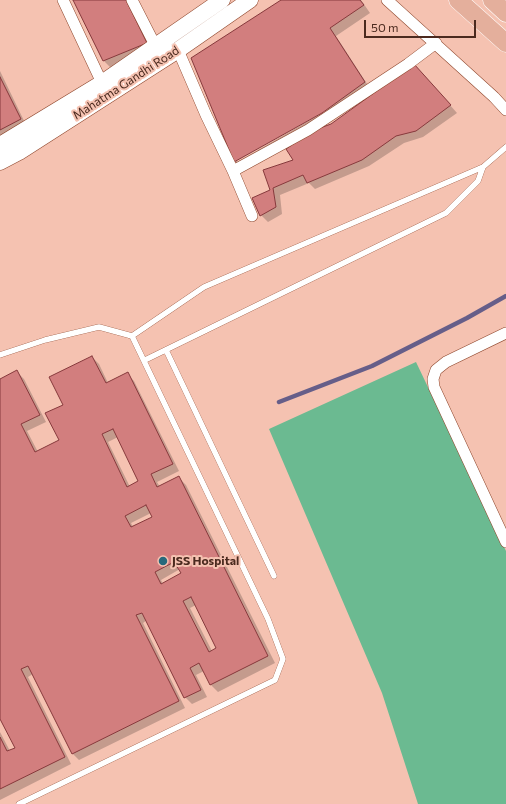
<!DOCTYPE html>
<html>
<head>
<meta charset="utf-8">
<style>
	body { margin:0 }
	#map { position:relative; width:506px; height:804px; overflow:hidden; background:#f5c2b1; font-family:Commissioner,sans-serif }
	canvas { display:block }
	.scale { position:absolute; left:364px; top:20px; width:112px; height:18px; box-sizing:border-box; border:2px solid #4b2a1f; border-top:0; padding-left:5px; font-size:12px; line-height:14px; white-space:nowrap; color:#4b2a1f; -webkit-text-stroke:3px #f5c2b1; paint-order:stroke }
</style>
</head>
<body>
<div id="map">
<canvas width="506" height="804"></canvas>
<div class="scale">50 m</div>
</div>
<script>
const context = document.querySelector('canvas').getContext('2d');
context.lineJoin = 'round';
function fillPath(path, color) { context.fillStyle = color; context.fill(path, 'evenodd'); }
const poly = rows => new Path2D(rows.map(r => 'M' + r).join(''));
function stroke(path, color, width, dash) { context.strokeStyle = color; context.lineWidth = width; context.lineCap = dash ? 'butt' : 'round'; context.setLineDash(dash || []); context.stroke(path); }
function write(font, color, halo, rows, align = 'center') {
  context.font = font + ' Commissioner,sans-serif'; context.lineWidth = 4; context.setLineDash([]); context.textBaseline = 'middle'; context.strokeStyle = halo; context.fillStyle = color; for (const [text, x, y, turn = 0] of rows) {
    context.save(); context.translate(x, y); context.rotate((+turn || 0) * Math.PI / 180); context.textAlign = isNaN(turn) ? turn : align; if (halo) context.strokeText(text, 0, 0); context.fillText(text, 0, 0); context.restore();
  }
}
const green = poly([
	[416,362,506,551,506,804,418,804,382,693,269,429]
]);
const shadow = poly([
	[74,0,129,0,154,50,111,68,104,61],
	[283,0,361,0,370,13,336,36,371,90,242,169,235,162,192,58],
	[325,109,326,111,237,162,237,160],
	[0,71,27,127,0,140],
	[421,72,457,113,423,137,404,143,369,166,315,189,309,183,280,195,282,214,268,222,261,215,271,191,265,171,294,160,331,125],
	[92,357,99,364,108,383,127,374,134,381,179,471,157,482,160,487,179,478,186,485,275,663,218,692,211,685,204,671,196,675,207,697,192,704,185,697,147,620,143,623,185,708,79,760,72,753,33,674,28,677,71,764,0,800,0,732,10,751,16,748,0,716,0,380,17,372,24,379,46,422,27,431,38,452,60,441,64,405],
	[118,437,140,482,130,487,108,442],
	[151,513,153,518,133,527,131,523],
	[180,569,182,574,163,584,161,580],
	[196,605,218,648,212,651,190,608]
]);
const stream = poly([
	[279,402,372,366,467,318,506,296]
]);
const building = poly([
	[73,0,126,0,147,43,103,61,73,0],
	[281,0,360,0,364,5,330,28,365,82,322,113,234,162,191,58,281,0],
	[414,64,451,105,416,131,396,136,362,160,307,183,303,175,273,188,276,207,260,216,252,198,270,190,263,170,293,160,286,149,312,131,331,124,414,64],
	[0,77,21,119,0,130,0,77],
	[92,356,106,383,128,372,173,464,151,474,157,487,179,476,268,656,210,685,199,663,190,668,201,690,184,698,142,613,136,615,179,701,72,754,28,666,21,669,65,757,0,789,0,737,7,751,15,748,0,719,0,379,17,370,40,415,21,424,35,452,59,440,45,413,63,405,49,377,92,356],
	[113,429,138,481,127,487,102,434,113,429],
	[146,505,152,517,131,527,125,516,146,505],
	[174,562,181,573,161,584,155,572,174,562],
	[191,597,216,648,209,652,183,601,191,597]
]);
const lane = poly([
	[132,336,204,287,483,167,506,147],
	[166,350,274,576],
	[0,355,45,340,99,327,132,336,268,619,283,659,275,680,19,804],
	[145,360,446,213,478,181,483,167]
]);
const street = poly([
	[63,0,102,83],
	[132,0,156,47],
	[387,0,494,97,506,110],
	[178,50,206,115,233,171,252,216],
	[233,171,308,130,408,64,436,43],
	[506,333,446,362,436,370,433,379,434,387,506,542]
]);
const secondary = poly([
	[0,145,102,83,222,0],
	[0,162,19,152,178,50,250,0]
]);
const primary = poly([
	[458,0,506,43],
	[492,0,506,13]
]);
const markers = [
	[163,561,5,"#27697c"]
];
const streetNames = [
	["Mahatma Gandhi Road",126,83,-33]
];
const poiNames = [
	["JSS Hospital",172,561]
];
fillPath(green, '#6bba91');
fillPath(shadow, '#0003');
stroke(stream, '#665e89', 4.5);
fillPath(building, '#d27e7e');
stroke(building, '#86393c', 1);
stroke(lane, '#8e462c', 6);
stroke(street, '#8e462c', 12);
stroke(secondary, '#8e462c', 17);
stroke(primary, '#fff', 19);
stroke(lane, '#fff', 5.5);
stroke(street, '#fff', 11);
stroke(secondary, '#fff', 16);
stroke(primary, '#e4af9c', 18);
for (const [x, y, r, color] of markers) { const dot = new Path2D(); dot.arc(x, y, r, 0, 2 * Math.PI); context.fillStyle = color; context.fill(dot); stroke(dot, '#f5c2b1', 1.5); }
write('12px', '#4b2a1f', '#f5c2b1', streetNames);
write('bold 12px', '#4b2a1f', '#f5c2b1', poiNames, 'left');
</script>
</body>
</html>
